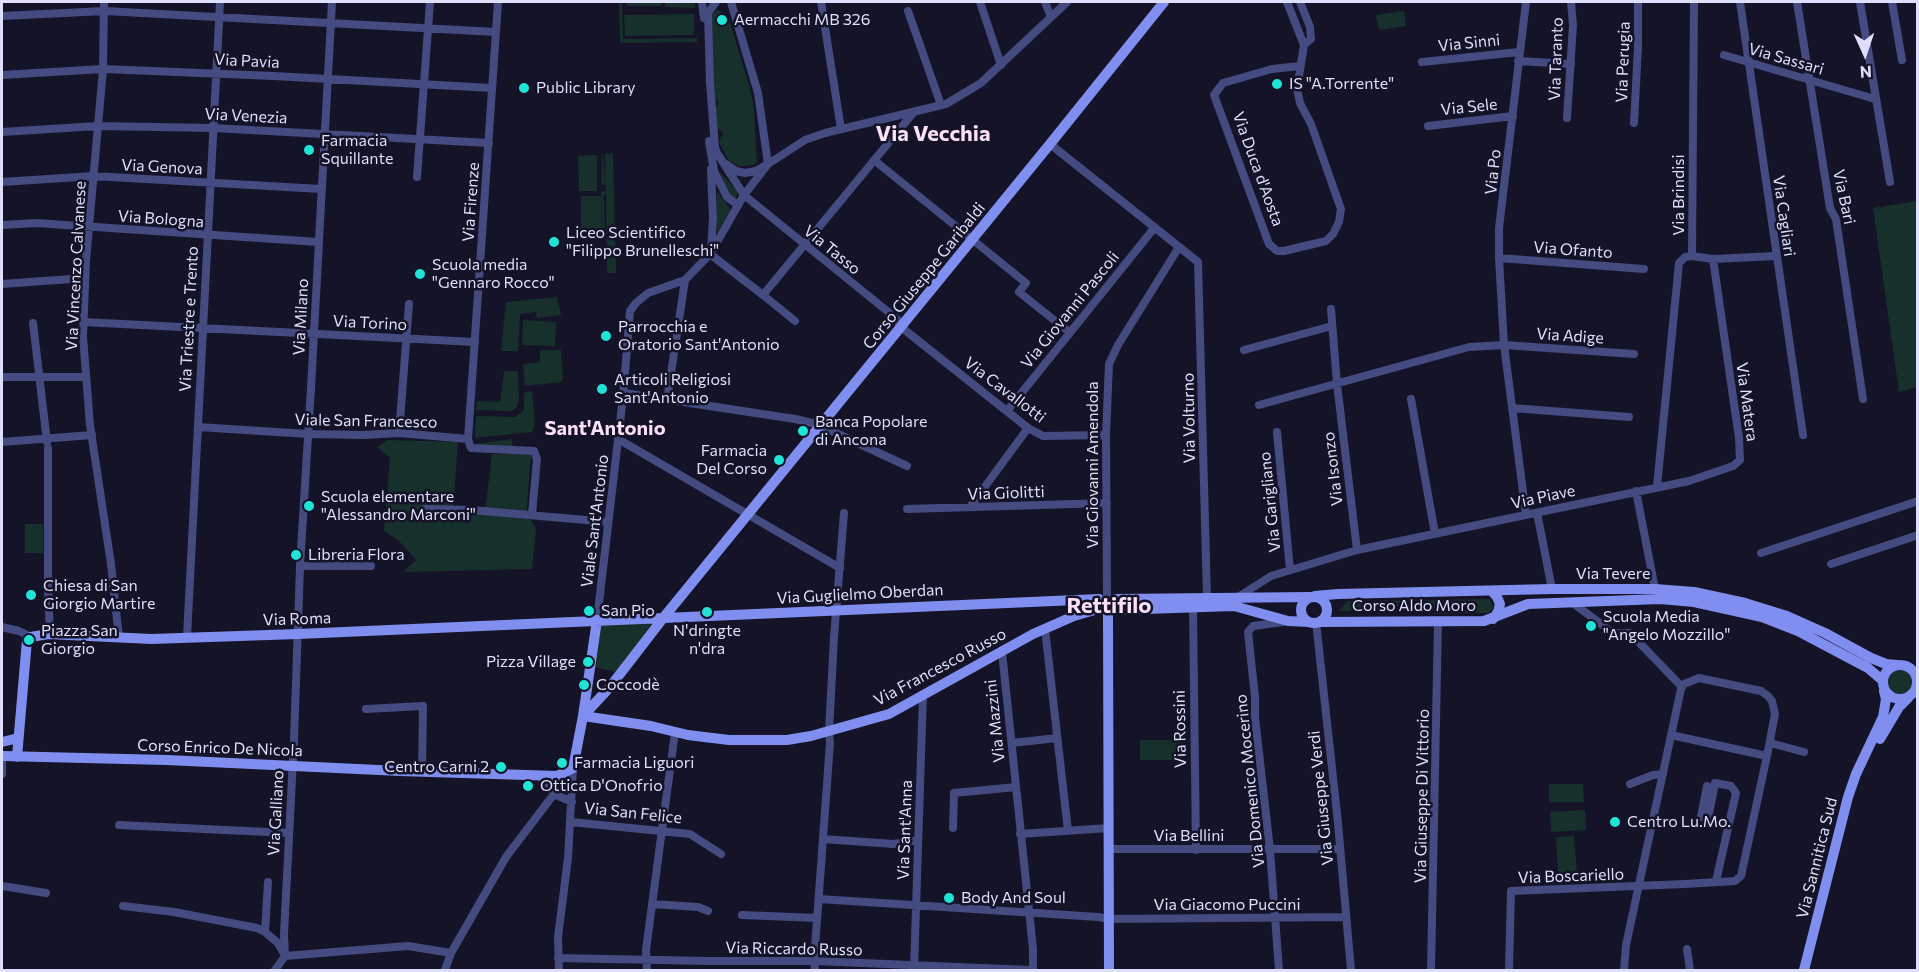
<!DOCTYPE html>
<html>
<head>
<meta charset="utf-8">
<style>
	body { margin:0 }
	#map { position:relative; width:1919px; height:972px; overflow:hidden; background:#141327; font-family:Commissioner,sans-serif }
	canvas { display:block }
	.frame { position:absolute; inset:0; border:3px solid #dedffb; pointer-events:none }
	.north { position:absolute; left:1835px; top:24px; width:60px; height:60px; -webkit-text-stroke:4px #141327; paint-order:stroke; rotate:177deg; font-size:16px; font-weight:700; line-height:24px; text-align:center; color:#dedffb }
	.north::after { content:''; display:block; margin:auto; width:21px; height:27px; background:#dedffb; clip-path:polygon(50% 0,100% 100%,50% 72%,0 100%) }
</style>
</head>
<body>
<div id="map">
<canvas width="1919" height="972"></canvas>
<div class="frame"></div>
<div class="north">N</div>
</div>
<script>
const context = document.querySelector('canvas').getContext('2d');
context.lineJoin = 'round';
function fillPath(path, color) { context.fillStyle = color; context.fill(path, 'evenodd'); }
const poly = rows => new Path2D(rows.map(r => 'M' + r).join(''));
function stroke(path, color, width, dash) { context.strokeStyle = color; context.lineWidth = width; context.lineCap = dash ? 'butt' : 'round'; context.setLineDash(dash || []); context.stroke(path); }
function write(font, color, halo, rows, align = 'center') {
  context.font = font + ' Commissioner,sans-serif'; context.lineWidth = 5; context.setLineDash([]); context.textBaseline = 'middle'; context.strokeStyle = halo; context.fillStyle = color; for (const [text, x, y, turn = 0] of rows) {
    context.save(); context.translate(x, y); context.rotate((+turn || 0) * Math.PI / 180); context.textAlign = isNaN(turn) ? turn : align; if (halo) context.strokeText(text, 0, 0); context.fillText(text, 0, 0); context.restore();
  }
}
const green = poly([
	[619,2,622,2,623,39,697,38,697,42,620,43],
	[627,2,662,2,662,6,627,6],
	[665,2,695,3,695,8,665,7],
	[718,10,728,16,750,88,754,109,757,163,753,165,739,166,729,161,719,142,723,133,716,127,715,109,719,103,714,96,712,14],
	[1404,11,1406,26,1379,30,1376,15],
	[694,14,694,35,625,36,624,15],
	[613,153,616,273,607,273,606,193,604,196,605,238,603,238,601,192,606,191,606,185,601,184,602,154,603,154,605,183,605,154],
	[597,155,597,191,579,191,578,156],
	[719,171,737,191,737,195,735,198,731,197],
	[717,191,731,210,717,232],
	[581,196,601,196,602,230,581,230],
	[1917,201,1917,387,1899,392,1873,208],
	[557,297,561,315,537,318,536,312,520,314,518,351,501,351,506,302],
	[523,320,556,322,555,346,522,345],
	[540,350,561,350,563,378,561,382,525,386,523,364,540,362],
	[504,371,518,371,519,398,517,407,512,411,508,411,476,410,477,401,500,402],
	[532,391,535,424,532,432,475,438,476,416,515,417,524,410,524,393],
	[512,439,512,447,475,446,475,444],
	[388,440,458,442,453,509,485,511,492,454,531,454,526,519,531,520,536,529,532,569,403,572,416,560,399,541,384,531,390,458,377,447],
	[609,454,607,478,601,477,601,455],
	[25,524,43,524,43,553,25,553],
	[1489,599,1493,605,1493,609,1488,613,1433,614,1438,609,1438,600],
	[1436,600,1436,610,1339,611,1348,601],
	[654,620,617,672,594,667,600,623],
	'1888 682a12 12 0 1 1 24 0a12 12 0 1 1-24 0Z',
	[1140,740,1185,740,1185,760,1140,760],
	[1549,784,1583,784,1584,802,1549,802],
	[1585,810,1586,830,1551,832,1550,812],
	[1574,836,1577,874,1558,875,1556,837]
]);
const street = poly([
	[104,2,103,69,86,261,83,336,90,425,111,564,119,638],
	[702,2,704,18],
	[716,2,708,13,710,82,715,148,718,155],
	[821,2,841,129],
	[980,2,1001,65],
	[1045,2,1051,17],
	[1287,2,1304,45,1297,89,1300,103,1311,124,1341,209,1339,222,1333,234,1326,241,1284,251,1277,251,1269,244,1214,95,1223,83,1272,69,1300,66],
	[1300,2,1310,27,1311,39,1304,45],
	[1526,2,1499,228,1499,258,1504,345,1526,515],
	[1740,2,1803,435],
	[1797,2,1830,208,1836,219,1863,399],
	[1860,2,1890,182],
	[1892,2,1902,60],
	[908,11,941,105],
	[2,16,105,11,496,32],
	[1724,55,1875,99],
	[1518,61,1571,64],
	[1422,62,1519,52],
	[2,75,103,69,274,76,492,88],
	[1567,118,1573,25,1571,2],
	[1634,123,1638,47,1638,2],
	[1428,126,1513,116],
	[2,132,98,126,213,128,489,143],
	[709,141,714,171,727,197,738,205],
	[1050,144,1198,262,1207,597],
	[717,153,744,195,897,319,901,327,1028,428,1043,436,1106,435],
	[874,160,1026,283,1019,292,1069,332],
	[726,164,736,171,745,173,756,171,768,164,758,93,731,2],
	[417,177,430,2],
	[2,182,93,176,321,189],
	[2,225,36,223,318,242],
	[711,250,713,218,711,169],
	[710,254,763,295,914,112],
	[1692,256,1713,259,1776,256],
	[1499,258,1644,269],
	[2,284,85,278],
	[763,295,795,321],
	[1331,309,1337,384,1357,550],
	[83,322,475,342],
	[33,323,47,442],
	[1244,350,1332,326],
	[2,377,85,377],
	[624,393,795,419,821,425],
	[1411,399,1435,534],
	[667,400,685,280],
	[1259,405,1469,347,1504,345,1634,354],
	[1512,408,1629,417],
	[1007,411,1155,227],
	[821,426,907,466],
	[198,427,308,434,363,435,399,433,468,439,471,448,534,451,537,459,532,515],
	[1277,432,1290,570],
	[399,433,409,304],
	[468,439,498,2],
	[618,439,840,568],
	[2,442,92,435],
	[48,448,48,589,50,634],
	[1657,486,1679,263,1685,257,1692,256,1694,2],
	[1636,491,1655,589],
	[970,507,1028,428],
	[425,509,472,510,608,522],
	[907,509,1107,503],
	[1537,513,1552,589],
	[1761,553,1918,501],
	[1831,564,1918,535],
	[300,566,371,566],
	[1107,595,1106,435,1109,364,1118,345,1179,247],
	[1238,597,1271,576,1357,550,1689,481,1733,466,1740,460,1739,438,1713,259],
	[1573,603,1613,633,1630,633,1682,687],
	[1193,608,1196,850],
	[597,620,623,397,630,311,636,303,648,293,685,280,710,254,744,195,768,164,805,140,825,133,946,104,981,83,1067,2],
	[1316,622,1338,823,1351,970],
	[2,627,19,631,31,637],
	[1045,629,1068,831],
	[187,637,220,2],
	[1002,652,1033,949,1033,970],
	[366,709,423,706,422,772],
	[1012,743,1057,738],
	[1770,743,1804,752],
	[2,774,2,756],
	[541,777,554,794,572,802],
	[1630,784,1653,775,1663,774],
	[1707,786,1701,817,1708,819,1715,783,1731,786,1736,793,1716,881],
	[571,822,690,834,721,854],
	[119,825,289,833],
	[953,828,954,793,1016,787],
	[1020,834,1109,828],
	[823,839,894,844,918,840],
	[1109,849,1340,849],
	[2,886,46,893],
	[819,899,1098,917,1109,919,1346,917],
	[652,904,698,907,708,911],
	[123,906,174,912,257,928,265,932,278,943,283,952],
	[742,915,817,918],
	[265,932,268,882],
	[1687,949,1690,970],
	[285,956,284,934,294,740,300,566,311,388,332,2],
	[285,956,408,946,451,953],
	[558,958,708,961,814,961,1030,970],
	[914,969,923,695],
	[275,970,285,956],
	[445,970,451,953,506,857,554,794],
	[559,970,558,937,568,858,573,768],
	[647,970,646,950,675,732],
	[815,970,814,961,830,743,829,732,834,637,844,513],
	[1279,970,1270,850,1255,717,1255,697,1248,632,1253,626,1283,622],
	[1431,970,1438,622],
	[1509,970,1511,891,1685,884,1735,881,1741,876,1767,756,1671,735],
	[1624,970,1626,945,1681,689,1684,684,1699,678,1761,691,1768,696,1772,701,1775,714,1767,756]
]);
const secondary = poly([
	[1492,591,1497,597,1500,604,1498,612,1493,619],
	[1315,596,1338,594,1552,589,1655,589,1694,592,1745,603,1787,616,1825,633,1871,658,1886,664,1897,665],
	'1301 610a13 13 0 1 1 26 0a13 13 0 1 1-26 0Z',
	[1116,599,1311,597],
	[1116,610,1234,606,1288,621,1309,622],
	[1108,615,1109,970],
	[1321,622,1484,621,1528,604,1660,599,1694,602,1762,617,1798,631,1868,668,1882,680],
	'1883 682a17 17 0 1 1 34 0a17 17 0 1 1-34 0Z',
	[583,716,610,687,664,617,1050,144,1164,2],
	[583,716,651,726,688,735,729,740,787,740,811,736,889,714,1033,634,1074,616,1098,609],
	[1880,739,1899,707,1908,698],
	[2,742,18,738],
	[2,756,167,760,400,771,557,776,573,768,583,716,597,620],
	[17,757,27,640,31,637,48,634,151,639,298,634,1099,599],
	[1804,970,1848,797,1856,774,1883,717,1886,699,1884,691]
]);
const markers = [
	[722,20,6,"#21e4d9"],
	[1277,84,6,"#21e4d9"],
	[524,88,6,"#21e4d9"],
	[309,150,6,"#21e4d9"],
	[554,242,6,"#21e4d9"],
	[420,274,6,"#21e4d9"],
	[606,336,6,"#21e4d9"],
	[602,389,6,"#21e4d9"],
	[803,431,6,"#21e4d9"],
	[779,460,6,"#21e4d9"],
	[309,506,6,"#21e4d9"],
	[296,555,6,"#21e4d9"],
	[31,595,6,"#21e4d9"],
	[589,611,6,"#21e4d9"],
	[707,612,6,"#21e4d9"],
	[1591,626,6,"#21e4d9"],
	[29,640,6,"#21e4d9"],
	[588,662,6,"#21e4d9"],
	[584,685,6,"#21e4d9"],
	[562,763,6,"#21e4d9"],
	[501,767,6,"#21e4d9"],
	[528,786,6,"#21e4d9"],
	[1615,822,6,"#21e4d9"],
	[949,898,6,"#21e4d9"]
];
const poiNames = [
	["Aermacchi MB 326",734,20],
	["IS \"A.Torrente\"",1289,84],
	["Public Library",536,88],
	["Farmacia",321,141],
	["Squillante",321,159],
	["Liceo Scientifico",566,233],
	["\"Filippo Brunelleschi\"",566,251],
	["Scuola media",432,265],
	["\"Gennaro Rocco\"",432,283],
	["Parrocchia e",618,327],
	["Oratorio Sant'Antonio",618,345],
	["Articoli Religiosi",614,380],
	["Sant'Antonio",614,398],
	["Banca Popolare",815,422],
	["di Ancona",815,440],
	["Farmacia",767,451,"right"],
	["Del Corso",767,469,"right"],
	["Scuola elementare",321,497],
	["\"Alessandro Marconi\"",321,515],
	["Libreria Flora",308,555],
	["Chiesa di San",43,586],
	["Giorgio Martire",43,604],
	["San Pio",601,611],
	["Scuola Media",1603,617],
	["\"Angelo Mozzillo\"",1603,635],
	["Piazza San",41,631],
	["Giorgio",41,649],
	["N'dringte",707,631,"center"],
	["n'dra",707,649,"center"],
	["Pizza Village",576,662,"right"],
	["Coccodè",596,685],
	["Farmacia Liguori",574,763],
	["Centro Carni 2",489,767,"right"],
	["Ottica D'Onofrio",540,786],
	["Centro Lu.Mo.",1627,822],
	["Body And Soul",961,898]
];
const streetNames = [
	["Via Sinni",1469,43,-6],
	["Via Taranto",1556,59,-88],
	["Via Sassari",1786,59,16],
	["Via Pavia",247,61,3],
	["Via Perugia",1623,62,-88],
	["Via Sele",1469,107,-6],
	["Via Venezia",246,116,3],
	["Via Genova",162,167,3],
	["Via Duca d'Aosta",1258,169,70],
	["Via Po",1493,172,-84],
	["Via Brindisi",1679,195,-90],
	["Via Bari",1844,197,78],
	["Via Firenze",471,202,-86],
	["Via Cagliari",1784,216,82],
	["Via Bologna",161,219,4],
	["Via Tasso",832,250,39],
	["Via Ofanto",1573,250,4],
	["Via Vincenzo Calvanese",76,266,-87],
	["Corso Giuseppe Garibaldi",924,276,-51],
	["Via Giovanni Pascoli",1070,310,-51],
	["Via Milano",301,317,-87],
	["Via Triestre e Trento",189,319,-87],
	["Via Torino",370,323,3],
	["Via Adige",1570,336,4],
	["Via Cavallotti",1005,390,37],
	["Via Matera",1747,402,82],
	["Via Volturno",1189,418,-91],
	["Viale San Francesco",366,421,1],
	["Via Giovanni Amendola",1093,465,-90],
	["Via Isonzo",1333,469,-97],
	["Via Giolitti",1006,493,-2],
	["Via Piave",1543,497,-12],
	["Via Garigliano",1270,502,-96],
	["Viale Sant'Antonio",595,521,-83],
	["Via Tevere",1613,574],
	["Via Guglielmo Oberdan",860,594,-3],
	["Corso Aldo Moro",1414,606],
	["Via Roma",297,619,-2],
	["Via Francesco Russo",940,667,-28],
	["Via Mazzini",995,721,-96],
	["Via Rossini",1180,729,-91],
	["Corso Enrico De Nicola",220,748,2],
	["Via Domenico Mocerino",1250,781,-96],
	["Via Giuseppe Di Vittorio",1422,796,-89],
	["Via Giuseppe Verdi",1321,798,-96],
	["Via Galliano",276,813,-87],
	["Via San Felice",633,813,6],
	["Via Sant'Anna",905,830,-88],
	["Via Bellini",1189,836],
	["Via Sannitica Sud",1817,858,-76],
	["Via Boscariello",1571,876,-2],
	["Via Giacomo Puccini",1227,905],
	["Via Riccardo Russo",794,949,1]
];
const quarterNames = [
	["Sant'Antonio",605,428]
];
const districtNames = [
	["Via Vecchia",933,134],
	["Rettifilo",1109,606]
];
fillPath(green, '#17302c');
stroke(street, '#444b80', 8);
stroke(secondary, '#808fef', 10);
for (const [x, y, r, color] of markers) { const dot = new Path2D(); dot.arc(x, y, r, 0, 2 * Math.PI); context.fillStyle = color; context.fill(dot); stroke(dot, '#141327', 2); }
write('16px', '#dedffb', '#141327', poiNames, 'left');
write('16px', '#dedffb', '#141327', streetNames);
write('bold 20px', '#fbdff5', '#141327', quarterNames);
write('bold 22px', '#fbdff5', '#141327', districtNames);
</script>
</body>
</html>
